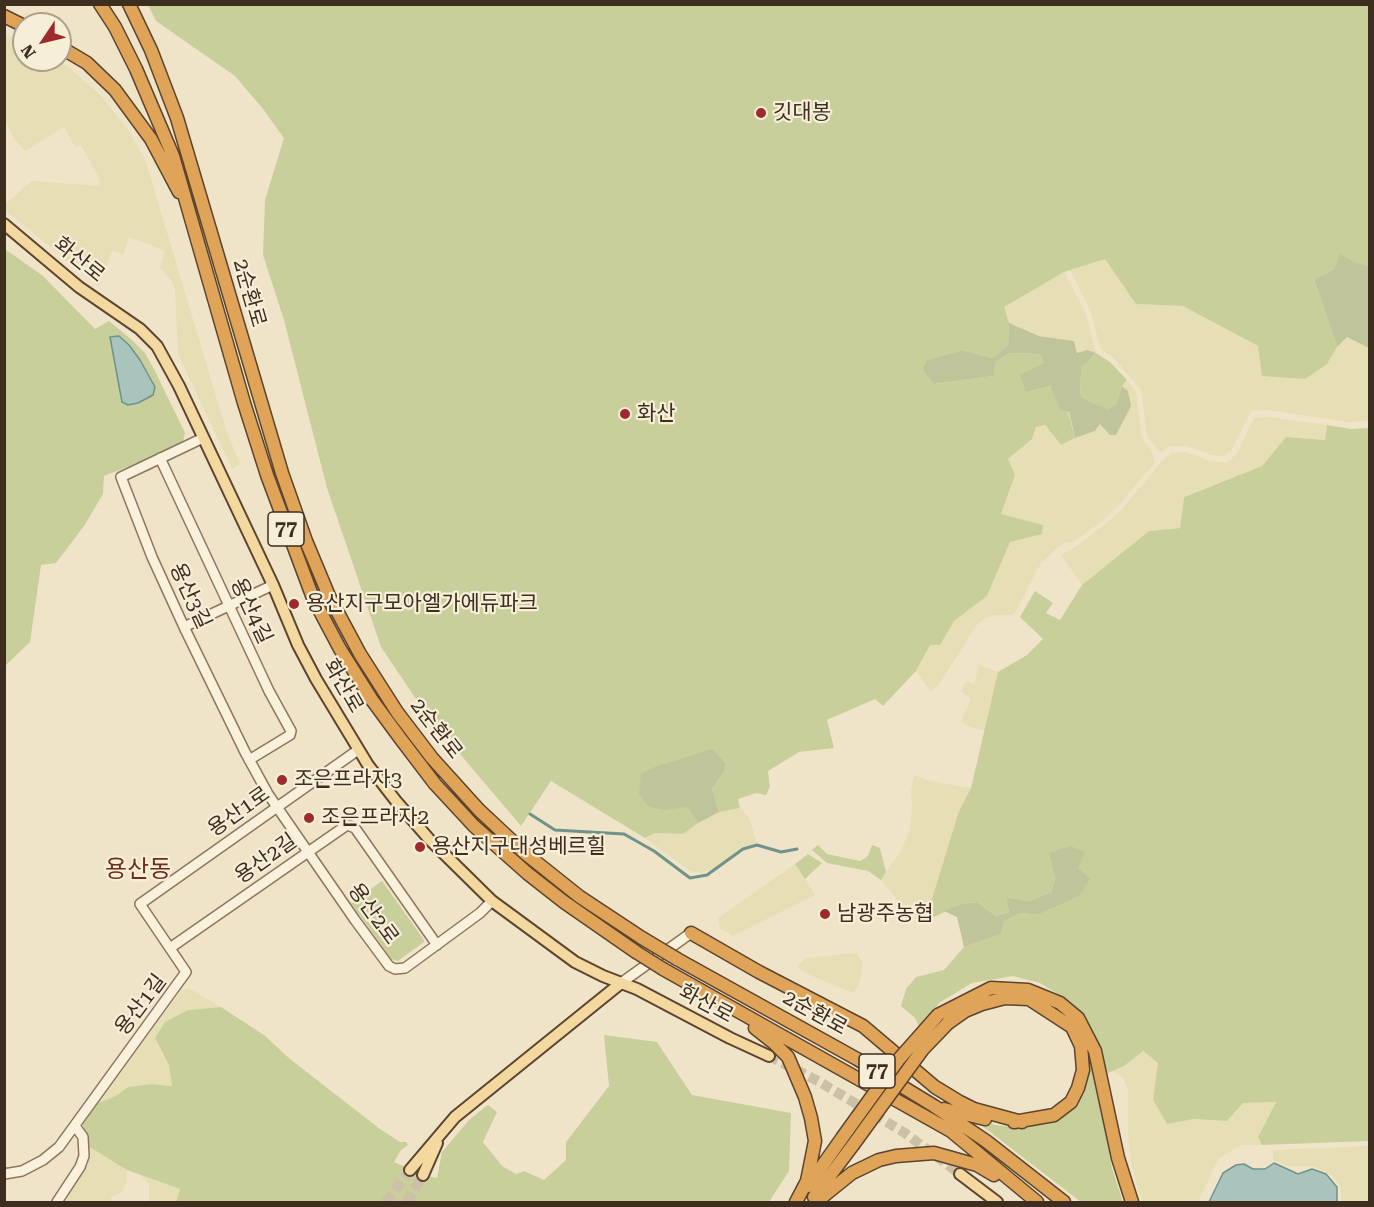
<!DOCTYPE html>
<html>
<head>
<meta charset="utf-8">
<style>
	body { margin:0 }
	#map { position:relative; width:1374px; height:1207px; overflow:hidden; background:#f0e4c8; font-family:"Roboto Serif",serif }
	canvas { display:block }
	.frame { position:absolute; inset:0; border:6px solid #3d2e20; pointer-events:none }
	.north { position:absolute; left:12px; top:12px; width:60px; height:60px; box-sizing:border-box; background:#f7eed8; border:2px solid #ada18e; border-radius:50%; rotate:235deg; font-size:16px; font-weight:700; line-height:24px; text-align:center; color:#3d2e20 }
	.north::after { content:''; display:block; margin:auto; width:21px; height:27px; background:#9e2a2b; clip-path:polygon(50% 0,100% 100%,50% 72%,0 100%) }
</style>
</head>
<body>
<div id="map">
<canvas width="1374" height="1207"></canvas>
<div class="frame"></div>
<div class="north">N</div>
</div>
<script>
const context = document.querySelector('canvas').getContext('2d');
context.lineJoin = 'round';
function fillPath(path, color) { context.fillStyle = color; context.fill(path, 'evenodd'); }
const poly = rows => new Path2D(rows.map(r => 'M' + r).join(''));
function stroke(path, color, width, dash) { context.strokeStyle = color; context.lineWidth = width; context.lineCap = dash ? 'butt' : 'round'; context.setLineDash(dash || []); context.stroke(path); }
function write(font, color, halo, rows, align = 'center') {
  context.font = font + ' "Roboto Serif","Noto Sans KR",serif'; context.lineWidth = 4.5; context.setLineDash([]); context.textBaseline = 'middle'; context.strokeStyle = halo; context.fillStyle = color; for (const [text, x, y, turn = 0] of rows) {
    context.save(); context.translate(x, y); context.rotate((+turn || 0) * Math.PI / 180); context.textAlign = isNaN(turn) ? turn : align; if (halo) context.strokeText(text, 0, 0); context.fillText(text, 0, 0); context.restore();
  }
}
const farmland = poly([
	[4,34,24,43,24,60,56,60,70,68,100,95,129,131,146,162,226,430,240,464,232,469,178,354,175,289,171,280,160,268,165,251,129,237,123,255,112,251,99,286,5,210,5,204,32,181,99,186,100,180,81,145,75,147,64,127,25,151,14,139,5,119],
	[1105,259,1136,304,1183,306,1258,346,1327,364,1337,347,1347,337,1369,348,1369,421,1348,422,1268,410,1251,411,1232,449,1224,456,1211,455,1187,446,1169,446,1162,452,1158,450,1147,436,1141,390,1113,357,1101,350,1090,310,1070,270],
	[1064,272,1085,312,1096,353,1087,350,1077,353,1074,341,1039,336,1009,323,1003,307],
	[1127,380,1136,392,1142,438,1150,448,1155,462,1119,505,1104,520,1072,543,1066,542,1056,549,1041,563,1018,608,1013,615,995,615,984,619,976,626,940,683,931,692,916,671,930,645,940,645,954,621,987,596,1010,542,1043,525,1001,515,1015,475,1008,459,1032,439,1035,427,1044,425,1061,445,1075,438,1095,431,1128,391,1122,386],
	[1267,417,1327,425,1325,440,1286,437,1262,466,1184,496,1180,528,1149,531,1082,585,1061,555,1074,548,1107,523,1123,508,1163,460,1171,453,1186,452,1210,461,1226,463,1237,454,1254,418],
	[979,665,998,672,985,731,968,726,961,722,971,698,961,691,966,681,974,684],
	[914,775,930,781,971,788,959,811,931,902,917,904,915,915,907,912,881,880,901,850,910,830,912,808,911,791],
	[740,808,749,818,757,843,744,847,716,867,702,873,690,871,645,838,655,833,683,834,698,823,719,812],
	[795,864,815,895,733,936,720,929,718,918],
	[857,953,862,962,862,971,859,985,853,993,805,973,797,967,806,958],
	[189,988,221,1007,188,1010,155,1038,169,1065,172,1086,151,1084,128,1087,116,1096,98,1103,181,991],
	[1143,1051,1158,1063,1153,1100,1167,1124,1194,1119,1227,1121,1243,1103,1276,1102,1258,1136,1262,1145,1242,1145,1219,1158,1198,1202,1142,1202,1140,1197,1131,1162,1128,1135,1128,1089,1123,1078,1113,1071,1124,1066],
	[88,1146,127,1170,126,1185,122,1192,111,1198,111,1202,59,1202,76,1175,88,1166],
	[1369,1146,1369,1202,1342,1202,1340,1186,1332,1175,1313,1166,1288,1166,1273,1160,1273,1150],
	[141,1175,180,1189,176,1202,149,1202,149,1185]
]);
const green = poly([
	[148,5,1369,5,1369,266,1355,262,1340,255,1334,269,1314,279,1337,347,1327,364,1305,379,1262,376,1258,346,1183,306,1136,304,1105,259,1064,272,1004,307,1009,323,1008,347,993,358,962,350,927,360,922,369,935,384,992,376,995,362,1010,353,1040,354,1044,363,1026,392,1050,386,1060,409,1068,412,1075,438,1061,445,1045,425,1036,427,1032,439,1008,459,1015,475,1001,514,1043,525,1042,534,1010,542,987,596,954,621,940,645,930,645,916,671,883,706,875,699,827,720,834,748,799,752,768,771,770,787,766,795,756,793,738,799,740,808,719,812,712,789,724,772,666,810,687,806,698,823,683,834,655,833,645,838,551,781,521,826,426,714,381,647,327,488,284,320,263,255,265,200,284,138,263,109,235,76,156,21],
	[5,249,43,276,95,329,109,321,132,340,145,353,155,371,185,433,183,442,148,459,104,476,103,494,84,526,56,563,41,565,30,642,5,666],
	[1096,353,1110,362,1127,380,1122,386,1116,404,1107,409,1081,397,1080,382,1082,367],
	[1327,425,1351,429,1369,428,1369,1141,1262,1145,1258,1137,1276,1102,1243,1103,1227,1121,1194,1119,1167,1124,1153,1100,1158,1063,1143,1051,1124,1066,1108,1073,1092,1032,1072,1003,1040,983,1013,976,972,983,939,1003,921,1031,915,1018,901,1006,906,989,916,977,944,970,964,947,1000,934,1003,922,1020,913,1038,915,1078,897,1049,853,1055,880,1051,892,1030,901,1006,897,1009,912,996,916,977,902,961,904,930,919,915,915,917,904,931,902,959,811,971,788,998,672,1027,655,1043,639,1020,617,1035,591,1053,603,1046,613,1060,620,1082,585,1149,531,1180,528,1184,497,1262,466,1286,437,1325,440],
	[818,845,827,854,860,861,868,856,872,845,880,848,886,872,881,880,868,871,827,863,812,850],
	[808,854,822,863,805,879,795,864],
	[382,881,424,940,424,942,398,961,391,959,351,903],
	[221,1007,264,1035,290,1059,380,1129,400,1142,406,1142,408,1145,401,1150,394,1162,423,1175,437,1178,442,1152,469,1120,488,1105,497,1112,483,1142,502,1166,516,1174,524,1171,544,1180,566,1160,566,1142,609,1086,604,1035,657,1042,692,1095,791,1113,789,1171,769,1202,176,1202,180,1189,127,1170,88,1146,82,1120,98,1103,116,1096,128,1087,151,1084,172,1086,169,1065,155,1038,165,1022,188,1010],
	[1085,1040,1093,1062,1112,1168,1123,1202,1081,1202,977,1122,980,1118,995,1125,1025,1128,1056,1118,1074,1104]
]);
const cemetery = poly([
	[1340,254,1355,262,1369,266,1369,348,1347,337,1337,347,1314,279,1334,269],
	[1009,323,1039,336,1074,341,1077,353,1087,350,1096,353,1082,367,1080,382,1081,397,1107,409,1116,404,1122,386,1128,391,1131,406,1116,435,1110,435,1100,424,1095,431,1075,438,1069,412,1060,410,1050,386,1026,392,1020,375,1044,363,1040,354,1010,353,995,362,993,376,934,384,922,369,927,360,962,350,993,358,1008,346],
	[712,749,725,763,724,772,712,789,719,812,698,823,687,807,666,810,649,807,639,794,641,774,655,767],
	[1070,846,1085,852,1078,868,1090,879,1078,897,1038,915,1020,913,1003,922,1001,934,964,947,957,917,944,911,961,904,977,902,996,916,1009,912,1006,897,1030,901,1051,892,1055,880,1049,853]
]);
const water = poly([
	[119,336,129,345,140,360,155,387,153,395,138,403,128,405,122,402,110,337,119,336],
	[1274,1163,1298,1174,1312,1169,1326,1174,1337,1187,1337,1202,1209,1202,1223,1173,1236,1165,1244,1164,1253,1169,1265,1169,1274,1163]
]);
const stream = poly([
	[530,814,555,830,624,834,654,851,690,878,707,875,743,849,757,845,781,852,797,849]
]);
const majorTunnel = poly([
	[769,1056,818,1081,905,1133,960,1174],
	[386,1202,410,1170],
	[407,1202,423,1175]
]);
const minor = poly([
	[203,438,121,477,152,557,184,627,245,752,268,794,355,920,389,966,395,969,405,968,480,913,492,901],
	[160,458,269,691,291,731,290,735,249,760],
	[184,627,273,585],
	[170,948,347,825,355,828,437,945],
	[621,983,691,933],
	[4,1174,22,1171,43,1160,59,1147,186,972,140,904,358,750],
	[57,1202,80,1167,84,1156,83,1137,75,1126]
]);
const major = poly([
	[4,224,79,287,140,329,157,346,179,386,273,585,298,645,316,679,368,765,396,801,429,839,492,901,575,962,603,976,637,989,730,1038,769,1056],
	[410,1170,455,1117,621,983],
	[960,1174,997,1202],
	[423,1175,437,1143]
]);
const highway = poly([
	[100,4,115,27,136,69,173,156,244,403,267,475,313,598,340,649,372,700,400,738,435,784,474,826,527,873,564,902,636,952],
	[129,4,151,50,177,118,282,473,306,541,329,596,360,654,397,712,432,758,479,810,526,854,580,897,642,938],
	[4,16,24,26],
	[60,47,87,63,115,90,151,139,179,192],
	[691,933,759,972,863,1026,935,1087,958,1101,974,1109,1022,1122],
	[677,959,857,1059,934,1106,986,1141,1064,1202],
	[663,969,951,1131,1037,1202],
	[938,1015,991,988,1028,990,1060,1003,1078,1018,1095,1051,1118,1158,1132,1202],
	[948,1023,965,1011,982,1004,1005,998,1029,999,1072,1027,1081,1046,1083,1070,1078,1088,1071,1102,1054,1115,1014,1122],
	[755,1028,774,1043,788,1057,805,1097,811,1118,815,1141,807,1181,796,1202],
	[944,1109,985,1119],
	[808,1186,842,1138],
	[814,1197,853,1145],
	[816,1202,852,1173,879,1160,896,1156,934,1153,977,1165,994,1175]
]);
const highwayBridge = poly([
	[642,938,677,959],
	[636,952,663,969],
	[842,1138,899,1059,938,1015],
	[853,1145,923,1049,948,1023]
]);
const markers = [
	[761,113,6,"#9e2a2b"],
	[625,414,6,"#9e2a2b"],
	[294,604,6,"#9e2a2b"],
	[282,780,6,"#9e2a2b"],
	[309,818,6,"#9e2a2b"],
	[420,847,6,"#9e2a2b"],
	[825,914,6,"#9e2a2b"]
];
const shields = [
	[286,529,36],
	[877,1071,36]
];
const shieldNames = [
	["77",286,529],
	["77",877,1071]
];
const poiNames = [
	["깃대봉",773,113],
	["화산",637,414],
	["용산지구모아엘가에듀파크",306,604],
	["조은프라자3",294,780],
	["조은프라자2",321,818],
	["용산지구대성베르힐",432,847],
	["남광주농협",837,914]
];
const streetNames = [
	["화산로",79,260,39],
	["2순환로",249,293,74],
	["용산3길",190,596,65],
	["용산4길",251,611,65],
	["화산로",343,686,60],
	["2순환로",436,729,52],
	["용산1로",239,812,-35],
	["용산2길",266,859,-35],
	["용산2로",373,914,54],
	["화산로",706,1004,28],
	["용산1길",141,1005,-53],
	["2순환로",815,1013,29]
];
const quarterNames = [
	["용산동",138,870]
];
fillPath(farmland, '#e6deb5');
fillPath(green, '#c9cf9b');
fillPath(cemetery, '#bfc49a');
fillPath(water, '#a9c4bc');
stroke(water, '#6f938a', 1.5);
stroke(stream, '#6f938a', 3);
stroke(majorTunnel, '#ccc0a6', 10, [10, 5]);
stroke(minor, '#8d765c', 12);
stroke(major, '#5b4430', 14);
stroke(highway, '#5b4430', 15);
stroke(minor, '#faf1dc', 9);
stroke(major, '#f3d9a0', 10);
stroke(highway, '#e0a458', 12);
stroke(highwayBridge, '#5b4430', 15, []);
stroke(highwayBridge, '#e0a458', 12);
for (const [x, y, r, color] of markers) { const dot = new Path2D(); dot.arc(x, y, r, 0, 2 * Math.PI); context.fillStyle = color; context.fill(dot); stroke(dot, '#f7eed8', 2); }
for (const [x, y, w] of shields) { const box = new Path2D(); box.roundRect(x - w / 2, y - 17, w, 34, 4.5); context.fillStyle = '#f7eed8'; context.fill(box); stroke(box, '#3d2e20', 1.5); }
write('bold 20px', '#3d2e20', null, shieldNames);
write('21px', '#3d2e20', '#f7eed8', poiNames, 'left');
write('21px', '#3d2e20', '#f7eed8', streetNames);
write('24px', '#6b2e1e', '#f7eed8', quarterNames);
</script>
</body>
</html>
